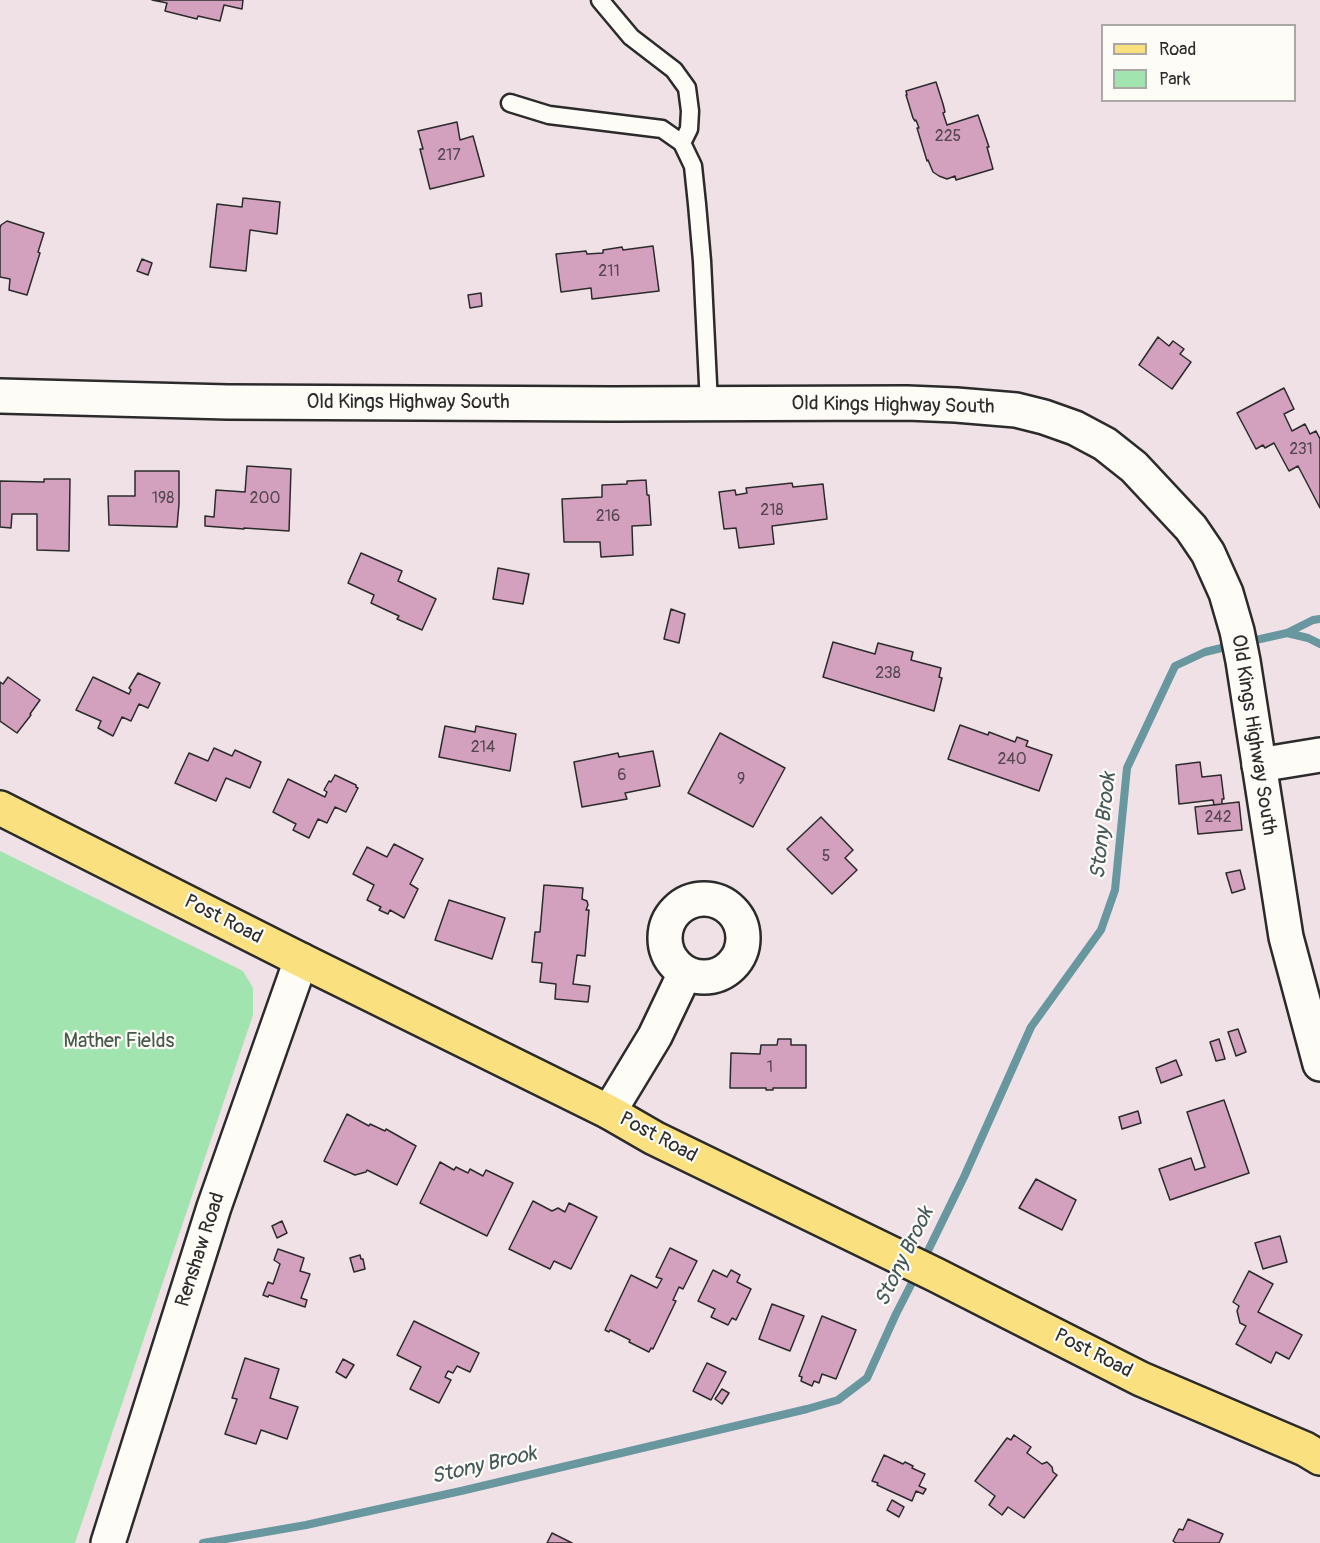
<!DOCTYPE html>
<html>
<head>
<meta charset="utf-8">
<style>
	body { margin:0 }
	#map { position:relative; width:1320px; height:1543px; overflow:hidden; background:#f0e1e6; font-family:Pangolin,sans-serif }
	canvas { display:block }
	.legend { position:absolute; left:1101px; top:24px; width:195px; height:78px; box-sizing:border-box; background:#fdfcf7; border:2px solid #a9a8a5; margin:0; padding:8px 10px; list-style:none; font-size:18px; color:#2b2b2b }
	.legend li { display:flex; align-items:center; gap:12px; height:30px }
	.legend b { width:30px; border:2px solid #a9a8a5 }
</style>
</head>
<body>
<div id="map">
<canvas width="1320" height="1543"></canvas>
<ul class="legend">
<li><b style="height:8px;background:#fbe080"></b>Road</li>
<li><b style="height:16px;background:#a1e4af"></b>Park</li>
</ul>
</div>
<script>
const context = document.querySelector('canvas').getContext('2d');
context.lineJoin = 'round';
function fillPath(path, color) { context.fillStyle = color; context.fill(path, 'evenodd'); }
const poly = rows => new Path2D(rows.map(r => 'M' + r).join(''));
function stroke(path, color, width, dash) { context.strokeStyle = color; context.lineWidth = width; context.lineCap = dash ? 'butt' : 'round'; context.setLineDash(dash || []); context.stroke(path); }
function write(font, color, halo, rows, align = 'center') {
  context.font = font + ' Pangolin,sans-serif'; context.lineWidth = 4.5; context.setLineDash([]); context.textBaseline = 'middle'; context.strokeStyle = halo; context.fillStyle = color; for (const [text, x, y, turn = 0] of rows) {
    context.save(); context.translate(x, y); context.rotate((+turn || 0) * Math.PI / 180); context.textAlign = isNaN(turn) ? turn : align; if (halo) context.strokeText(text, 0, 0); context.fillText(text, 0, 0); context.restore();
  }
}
const green = poly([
	[0,851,243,971,253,988,253,1015,75,1543,0,1543]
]);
const stream = poly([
	[1287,633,1308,638,1320,644],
	[1247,642,1287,633,1313,620,1320,619],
	[923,1261,964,1177,1031,1027,1101,930,1115,890,1127,768,1175,666,1205,652,1234,645],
	[203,1543,306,1525,461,1491,807,1409,838,1400,867,1378,896,1314,917,1273]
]);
const building = poly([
	[152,0,243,0,242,9,224,5,220,21,198,16,197,19,165,11,167,3,152,0],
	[936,82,943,104,945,112,943,113,947,125,978,115,989,147,987,147,993,169,956,180,955,176,947,179,939,176,933,172,928,160,927,161,917,128,919,128,916,120,915,121,913,118,906,95,907,95,906,91,936,82],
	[457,122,460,140,473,136,484,176,430,189,420,149,423,149,418,131,457,122],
	[243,198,280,202,277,234,250,230,246,271,210,267,217,204,242,207,243,198],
	[7,221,44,233,38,252,40,253,27,295,9,290,10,279,0,277,0,228,1,225,7,221],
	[653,246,659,291,592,299,591,288,561,292,556,254,586,251,587,254,603,253,603,250,622,247,623,250,653,246],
	[142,259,152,263,148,275,137,271,142,259],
	[481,293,482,306,470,308,468,295,481,293],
	[1158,337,1169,346,1173,341,1184,349,1180,354,1191,362,1172,389,1139,365,1158,337],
	[1284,388,1294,409,1284,414,1292,431,1305,424,1310,434,1316,431,1320,439,1320,508,1298,466,1289,471,1274,443,1265,448,1263,445,1256,449,1237,413,1284,388],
	[247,466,291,469,289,531,244,528,244,529,205,526,205,516,214,517,216,490,245,492,247,466],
	[135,471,179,471,179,504,177,527,109,525,108,496,135,496,135,471],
	[44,479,70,479,69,551,37,550,37,514,12,514,11,528,0,527,0,481,44,482,44,479],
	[646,480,647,495,649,495,651,525,632,526,633,555,601,557,600,542,564,542,562,499,602,497,602,485,627,484,627,481,646,480],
	[792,483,793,487,823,484,827,519,772,526,774,544,739,548,736,528,724,529,719,492,735,490,736,495,747,493,746,488,792,483],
	[361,553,402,571,398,581,436,599,422,630,397,619,399,616,371,603,374,595,348,583,361,553],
	[498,568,529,574,523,604,493,599,498,568],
	[671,609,685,614,679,643,664,639,671,609],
	[833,642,875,654,878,643,913,652,911,660,941,668,939,677,942,678,934,711,823,677,833,642],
	[138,673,160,683,148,708,139,704,131,721,122,717,113,736,98,728,101,721,76,710,93,677,129,694,131,690,129,688,138,673],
	[8,677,40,700,30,714,31,715,17,733,0,721,0,682,3,684,8,677],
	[960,725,988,735,989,732,1015,742,1017,737,1028,741,1026,746,1052,755,1039,791,948,759,960,725],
	[445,726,475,732,476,726,516,734,510,771,439,757,445,726],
	[720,733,785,768,753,827,688,793,720,733],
	[214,748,232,756,235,750,261,762,250,788,226,778,216,801,175,783,189,753,208,761,214,748],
	[653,751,660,786,625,793,627,799,582,807,574,762,618,753,619,757,653,751],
	[1200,762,1202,777,1221,775,1224,799,1222,799,1222,804,1214,805,1213,800,1179,804,1176,765,1200,762],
	[335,775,356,785,356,787,358,788,346,812,335,807,327,823,318,819,309,838,293,830,296,824,273,812,288,779,325,797,327,792,324,790,329,781,331,782,335,775],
	[1239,802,1242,830,1198,834,1195,807,1239,802],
	[821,817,853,850,845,858,857,870,832,894,787,849,821,817],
	[394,844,423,859,410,884,418,889,404,918,390,910,388,914,379,910,381,907,367,900,374,885,353,874,367,847,387,857,394,844],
	[1240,870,1245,889,1232,893,1226,873,1240,870],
	[544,885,583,888,582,899,587,901,588,905,586,910,589,910,585,956,577,955,573,984,590,986,588,1002,555,999,556,984,540,982,542,963,532,962,535,932,540,932,544,885],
	[449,900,505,918,492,959,435,940,449,900],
	[1238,1029,1246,1052,1236,1056,1228,1032,1238,1029],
	[778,1039,791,1039,791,1045,806,1045,806,1088,773,1088,773,1090,766,1090,766,1088,730,1088,731,1053,760,1054,761,1045,777,1045,778,1039],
	[1219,1039,1225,1059,1216,1061,1210,1042,1219,1039],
	[1176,1060,1182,1075,1161,1083,1156,1068,1176,1060],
	[1224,1100,1249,1173,1170,1200,1159,1169,1191,1158,1195,1170,1205,1167,1187,1112,1224,1100],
	[1138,1111,1141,1123,1122,1129,1119,1117,1138,1111],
	[347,1114,369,1126,370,1124,385,1131,386,1129,416,1146,397,1185,367,1170,366,1172,355,1175,324,1161,347,1114],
	[440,1162,454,1170,456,1167,468,1173,470,1169,483,1176,486,1170,513,1183,487,1236,420,1203,440,1162],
	[1036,1179,1076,1200,1062,1230,1019,1208,1036,1179],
	[533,1201,552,1211,558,1208,565,1212,569,1203,597,1217,571,1269,554,1261,550,1269,509,1249,533,1201],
	[282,1221,287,1233,277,1238,272,1226,282,1221],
	[1280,1236,1287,1262,1263,1269,1255,1243,1280,1236],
	[670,1248,697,1261,683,1289,679,1287,673,1300,676,1301,653,1349,651,1348,649,1352,629,1342,630,1340,610,1330,609,1332,605,1330,631,1275,657,1288,662,1279,656,1277,670,1248],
	[278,1249,304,1258,300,1271,310,1274,301,1298,307,1300,305,1307,269,1295,268,1297,263,1295,268,1282,273,1284,280,1264,274,1260,278,1249],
	[360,1255,361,1259,363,1259,365,1269,354,1272,350,1258,360,1255],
	[713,1270,727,1277,731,1270,740,1275,737,1282,751,1289,736,1320,732,1318,728,1325,711,1317,715,1309,698,1301,713,1270],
	[1249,1271,1273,1284,1258,1312,1302,1335,1289,1359,1276,1352,1271,1363,1236,1344,1246,1326,1240,1323,1237,1311,1239,1306,1233,1302,1249,1271],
	[772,1304,804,1316,790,1351,759,1339,772,1304],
	[822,1316,856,1330,836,1379,822,1374,819,1383,814,1381,812,1386,801,1381,802,1377,799,1376,822,1316],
	[414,1321,479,1353,470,1372,457,1366,453,1373,448,1371,445,1377,451,1380,439,1403,410,1389,421,1367,397,1355,414,1321],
	[245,1358,279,1369,270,1398,298,1407,287,1439,261,1430,256,1444,225,1434,237,1399,232,1398,245,1358],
	[343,1359,354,1365,346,1378,336,1372,343,1359],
	[707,1363,726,1372,711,1400,693,1391,707,1363],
	[722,1389,729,1393,722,1404,715,1399,722,1389],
	[1014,1435,1031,1447,1027,1453,1042,1464,1047,1462,1052,1467,1053,1472,1057,1475,1024,1518,1008,1507,1002,1515,989,1505,995,1496,975,1481,1007,1438,1011,1440,1014,1435],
	[884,1455,903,1464,905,1462,913,1466,912,1468,925,1474,919,1486,926,1489,923,1494,916,1491,912,1501,877,1485,878,1483,872,1481,884,1455],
	[892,1500,904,1507,899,1517,887,1510,892,1500],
	[1188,1519,1223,1534,1219,1543,1176,1543,1173,1541,1179,1529,1183,1530,1188,1519],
	[552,1533,572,1543,547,1543,552,1533]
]);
const lane = poly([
	[600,0,631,37,674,70,687,88,690,111,689,129,682,143],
	[510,103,549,115,662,129,682,143,693,166,697,204,702,261,709,404]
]);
const street = poly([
	[1259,765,1320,755],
	'665 938a39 39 0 1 1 78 0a39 39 0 1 1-78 0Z',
	[609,1112,655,1036,685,973],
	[108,1543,214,1207,301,960]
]);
const secondary = poly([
	[0,396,228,402,612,404,907,403,956,405,1016,410,1044,417,1075,428,1105,444,1134,467,1191,528,1208,553,1226,593,1237,631,1243,661,1286,937,1320,1064]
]);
const primary = poly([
	[0,808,301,960,609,1112,654,1138,936,1275,1141,1379,1305,1449,1320,1458]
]);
const numberNames = [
	["225",948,137],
	["217",449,156],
	["211",609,272],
	["231",1301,450],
	["198",163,499],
	["200",265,499],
	["218",772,511],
	["216",608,517],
	["238",888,674],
	["214",483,748],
	["240",1012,760],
	["6",622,776],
	["9",741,780],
	["242",1218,818],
	["5",826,857],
	["1",770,1068]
];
const streetNames = [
	["Old Kings Highway South",408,403],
	["Old Kings Highway South",893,406,1],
	["Old Kings Highway South",1253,735,81],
	["Post Road",223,920,27],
	["Post Road",658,1138,28],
	["Renshaw Road",201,1250,-72],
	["Post Road",1093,1354,27]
];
const parkNames = [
	["Mather Fields",119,1042]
];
const waterNames = [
	["Stony Brook",1104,826,-84],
	["Stony Brook",905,1257,-64],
	["Stony Brook",484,1466,-13]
];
fillPath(green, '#a1e4af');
stroke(stream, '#68979f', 8);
fillPath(building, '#d3a1be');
stroke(building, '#2b2b2b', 1.5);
stroke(lane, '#2b2b2b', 21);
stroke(street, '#2b2b2b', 38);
stroke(secondary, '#2b2b2b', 38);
stroke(primary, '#2b2b2b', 38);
stroke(lane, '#fdfcf7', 16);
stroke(street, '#fdfcf7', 33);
stroke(secondary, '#fdfcf7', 33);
stroke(primary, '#fbe080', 33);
write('16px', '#554850', null, numberNames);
write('20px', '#2b2b2b', '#fdfcf7', streetNames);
write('20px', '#48594c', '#fdfcf7', parkNames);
write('italic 21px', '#44585b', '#fdfcf7', waterNames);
</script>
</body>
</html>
